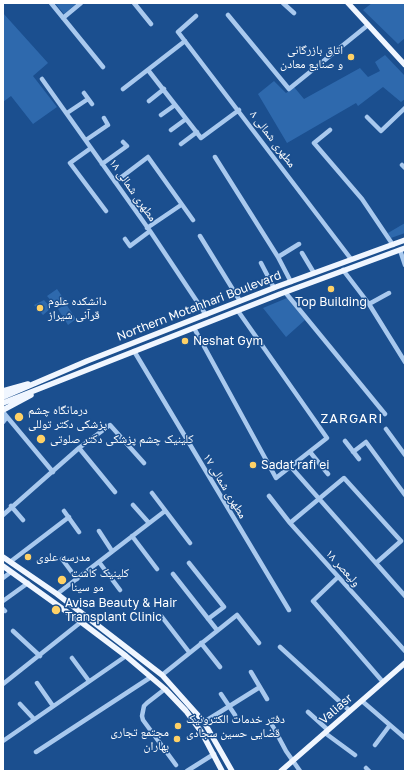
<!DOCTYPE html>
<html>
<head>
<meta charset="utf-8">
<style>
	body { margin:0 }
	#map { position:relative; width:408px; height:774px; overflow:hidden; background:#1b4f8f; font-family:"Golos Text",sans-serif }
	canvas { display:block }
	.frame { position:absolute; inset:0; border:4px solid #fff; pointer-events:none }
</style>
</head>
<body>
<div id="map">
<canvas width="408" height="774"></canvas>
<div class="frame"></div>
</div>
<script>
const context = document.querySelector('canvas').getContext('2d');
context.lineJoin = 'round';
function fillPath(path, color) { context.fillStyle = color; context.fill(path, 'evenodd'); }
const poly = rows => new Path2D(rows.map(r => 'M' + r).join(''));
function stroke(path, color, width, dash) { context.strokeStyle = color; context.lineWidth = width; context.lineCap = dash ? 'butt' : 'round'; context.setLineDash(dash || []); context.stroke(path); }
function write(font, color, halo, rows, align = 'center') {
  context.font = font + ' "Golos Text","Noto Naskh Arabic",sans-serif'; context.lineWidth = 3; context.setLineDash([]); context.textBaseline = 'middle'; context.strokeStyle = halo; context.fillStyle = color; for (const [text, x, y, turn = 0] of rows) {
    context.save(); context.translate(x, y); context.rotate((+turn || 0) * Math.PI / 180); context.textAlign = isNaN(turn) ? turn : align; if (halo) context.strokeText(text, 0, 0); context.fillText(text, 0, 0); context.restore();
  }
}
const green = poly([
	[55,3,77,3,64,14],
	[372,3,405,3,405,38,398,44,363,10],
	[3,13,48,63,33,76,57,107,33,124,11,96,3,102],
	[385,55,405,76,405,99,401,102,383,87,358,106,356,103,287,143,258,94,274,81,286,93,294,87,304,99,360,68,368,77,380,71,375,62],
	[405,223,405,233,391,238,388,233],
	[57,289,64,299,55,305,47,296],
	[287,298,305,320,286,337,263,308],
	[44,300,51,308,43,315,34,305],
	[66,304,76,319,68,325,58,309]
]);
const minor = poly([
	[51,3,103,67],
	[134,3,151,24],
	[283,3,294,13],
	[228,15,289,89,368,25],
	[196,16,178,32,351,259],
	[63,18,81,3],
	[148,70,201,138,239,110],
	[42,79,150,231,206,315],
	[123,89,185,41],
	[84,93,92,104],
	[149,101,164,89],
	[67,113,88,99],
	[161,115,175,105],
	[367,117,381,131,405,108],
	[171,130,186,119],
	[330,130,314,143,362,199,393,245],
	[86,140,108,125,104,118],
	[181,144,197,132],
	[91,148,70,163,106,211],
	[215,157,278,257,291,282],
	[102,164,127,146,123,142],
	[402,165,405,168],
	[115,182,148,157,193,220],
	[147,228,181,205],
	[200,236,240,301],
	[125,239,130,246,150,231],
	[400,250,405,265],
	[302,253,314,273],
	[278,257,299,244],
	[261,263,274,288],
	[343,270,369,304,405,362],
	[285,292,385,414],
	[369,304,389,293],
	[194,328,276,478,327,438,238,311],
	[134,351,289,610],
	[3,412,53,472],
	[3,422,7,417],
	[386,429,405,455],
	[345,441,359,459],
	[79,448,115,492],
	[310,452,328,474],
	[353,452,366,442,405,495],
	[291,467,405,596],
	[152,493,190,543],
	[269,496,290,523,405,651],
	[133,505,149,523],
	[11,506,23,520],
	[64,511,79,532],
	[3,515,79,448,110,425,144,463],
	[290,523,344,478,401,541,376,563],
	[99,531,112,551],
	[132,536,157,569],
	[62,559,77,579],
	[10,562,69,517],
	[99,562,120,590],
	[189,563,224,607,208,619],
	[173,574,217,630],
	[338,577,313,601,383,682],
	[3,578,11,572],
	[57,594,165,511],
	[3,601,28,583],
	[3,609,5,611],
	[162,617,189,652],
	[13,631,40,656],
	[201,643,220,667],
	[280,647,350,711],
	[72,658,89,681],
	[251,672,267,699],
	[162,675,237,615,259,643],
	[37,683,53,706],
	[3,684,81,622],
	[165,689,147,703,144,706,142,716,143,720,176,765],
	[221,694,235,715],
	[362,701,405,738],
	[20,704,34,719],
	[308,712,328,730],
	[270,721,286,751,300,771],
	[204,722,260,687],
	[325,733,355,755],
	[3,741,126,656],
	[375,745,390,725],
	[36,752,151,677],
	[366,768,369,771],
	[187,771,214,754]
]);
const major = poly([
	[348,3,405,65],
	[3,391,28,384],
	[3,397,87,361,276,287,405,240],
	[3,403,280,294,405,248],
	[3,410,31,395],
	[3,557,57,594,162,675,204,722,232,771],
	[3,566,81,622,126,656,165,689,186,711,202,733,222,771],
	[281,771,405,663]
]);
const markers = [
	[351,57,4,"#ffd166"],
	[331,289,4,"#ffd166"],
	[40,308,4,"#ffd166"],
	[185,341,4,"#ffd166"],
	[19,417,5,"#ffd166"],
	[41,439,5,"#ffd166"],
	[253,465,4,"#ffd166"],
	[28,557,4,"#ffd166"],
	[62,580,5,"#ffd166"],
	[56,610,5,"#ffd166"],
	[178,726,4,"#ffd166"],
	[177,739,4,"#ffd166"]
];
const poiNames = [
	["اتاق بازرگانی",343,50,"right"],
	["و صنایع معادن",343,64,"right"],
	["دانشکده علوم",48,301],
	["قرآنی شیراز",48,315],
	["Top Building",331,302,"center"],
	["Neshat Gym",193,341],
	["درمانگاه چشم",28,410],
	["پزشكی دكتر توللی",28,424],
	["کلینیک چشم پزشکی دکتر صلوتی",50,439],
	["Sadat rafi ei",261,465],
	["مدرسه علوی",36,557],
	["کلینیک کاشت",71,573],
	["مو سینا",71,587],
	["Avisa Beauty & Hair",65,603],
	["Transplant Clinic",65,617],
	["دفتر خدمات الکترونیک",186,719],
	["قضایی حسین سجادی",186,733],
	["مجتمع تجاری",169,732,"right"],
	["بهاران",169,746,"right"]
];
const streetNames = [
	["۸ مطهری شمالی",273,139,53],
	["۱۸ مطهری شمالی",133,190,55],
	["Northern Motahhari Boulevard",199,306,-21],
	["۱۷ مطهری شمالی",225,486,59],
	["۱۸ ولیعصر",343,568,48],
	["Valiasr",336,709,-41]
];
const neighbourhoodNames = [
	["ZARGARI",352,419]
];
fillPath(green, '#2e69ad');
stroke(minor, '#a9c9ee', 4.5);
stroke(major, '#f0f6ff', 5.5);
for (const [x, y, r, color] of markers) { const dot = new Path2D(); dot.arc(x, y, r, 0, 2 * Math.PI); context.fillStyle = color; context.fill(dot); stroke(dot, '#1b4f8f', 1.5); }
write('12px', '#fff', '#1b4f8f', poiNames, 'left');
write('12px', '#fff', '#1b4f8f', streetNames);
context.letterSpacing = '1px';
write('13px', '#fff', '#1b4f8f', neighbourhoodNames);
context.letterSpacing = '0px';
</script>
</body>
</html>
